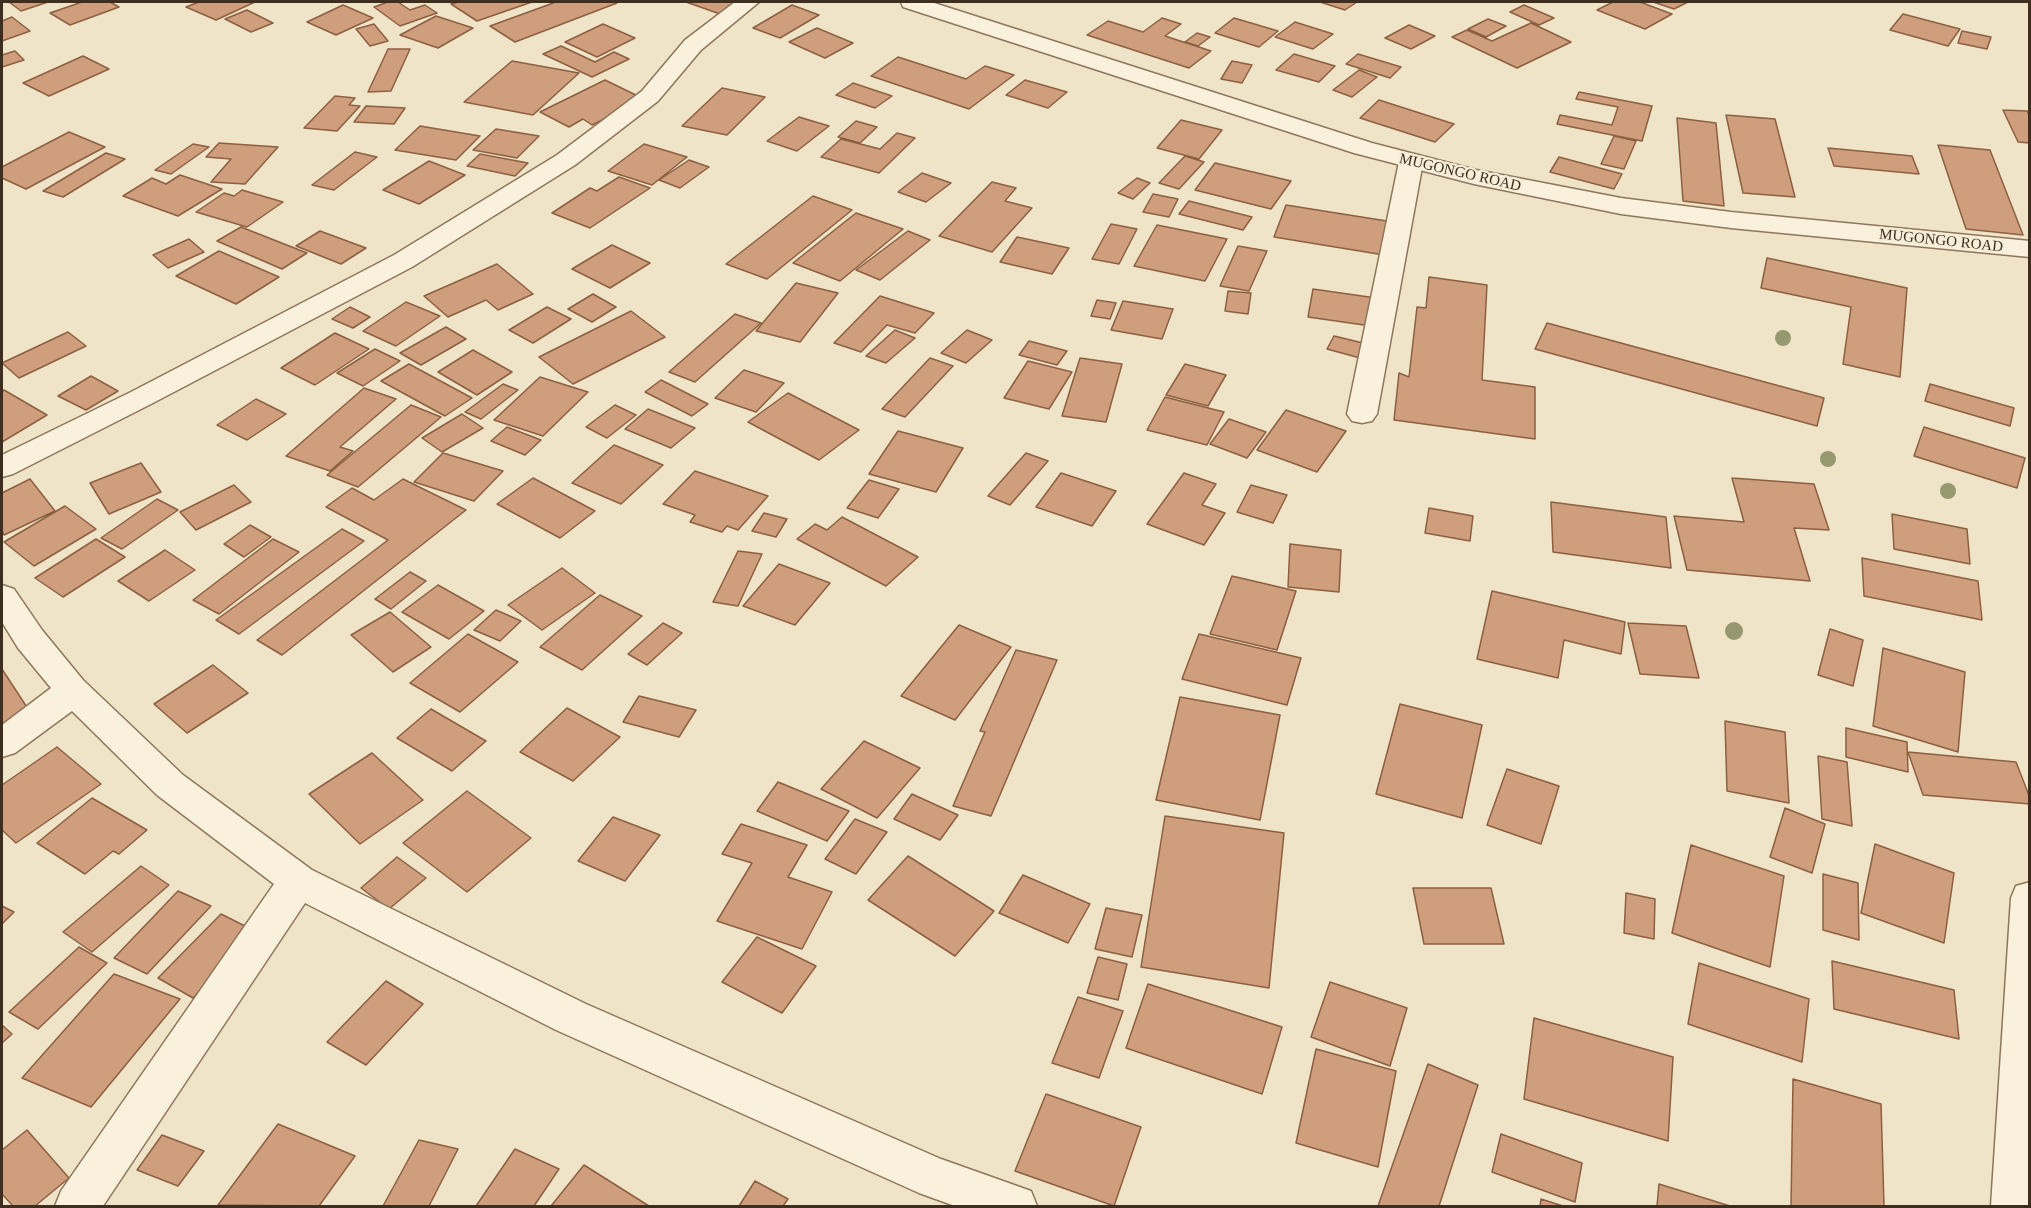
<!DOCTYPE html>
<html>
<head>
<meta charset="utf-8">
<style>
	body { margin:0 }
	#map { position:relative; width:2031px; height:1208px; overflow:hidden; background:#f0e4c8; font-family:"Times New Roman",serif }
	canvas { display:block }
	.frame { position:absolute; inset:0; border:3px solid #3d2e20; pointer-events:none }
</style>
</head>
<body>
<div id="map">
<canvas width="2031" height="1208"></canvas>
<div class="frame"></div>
</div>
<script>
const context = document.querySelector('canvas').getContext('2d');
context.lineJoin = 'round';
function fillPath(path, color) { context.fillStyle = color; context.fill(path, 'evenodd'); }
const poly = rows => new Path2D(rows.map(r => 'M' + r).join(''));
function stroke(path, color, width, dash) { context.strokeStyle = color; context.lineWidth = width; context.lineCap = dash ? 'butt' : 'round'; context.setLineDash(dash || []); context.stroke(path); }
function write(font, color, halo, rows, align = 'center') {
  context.font = font + ' "Times New Roman",serif'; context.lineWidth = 4.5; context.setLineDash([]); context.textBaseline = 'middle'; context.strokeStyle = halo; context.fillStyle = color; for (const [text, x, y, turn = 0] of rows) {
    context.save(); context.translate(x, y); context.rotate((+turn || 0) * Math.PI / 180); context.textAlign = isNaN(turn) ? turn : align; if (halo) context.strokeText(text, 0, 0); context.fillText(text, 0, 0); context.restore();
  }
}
const building = poly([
	[9,2,48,2,21,11,9,2],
	[82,2,110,2,119,7,70,25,50,13,82,2],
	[199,2,255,2,216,20,186,7,199,2],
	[388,2,398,2,410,10,425,5,437,13,400,26,374,7,388,2],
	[459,2,532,2,477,21,451,4,459,2],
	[556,2,613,2,617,3,515,42,490,26,556,2],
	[686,2,742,2,720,14,686,2],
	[1320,2,1357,2,1345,10,1320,2],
	[1613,2,1640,2,1672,14,1645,29,1597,10,1613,2],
	[1653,2,1688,2,1674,9,1653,2],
	[343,5,373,18,336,35,307,22,343,5],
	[792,5,819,15,780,38,753,28,792,5],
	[1524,5,1554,18,1539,25,1510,12,1524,5],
	[247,10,273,23,251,32,225,19,247,10],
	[1903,14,1960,29,1948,46,1890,30,1903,14],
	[436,16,473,28,438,48,400,35,436,16],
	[12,17,30,31,2,41,2,21,12,17],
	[1162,18,1181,24,1165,36,1211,51,1189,68,1087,35,1108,21,1143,32,1162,18],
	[1234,18,1278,31,1259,47,1215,33,1234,18],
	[1488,19,1506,26,1486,37,1468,29,1488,19],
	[1295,22,1333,34,1313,49,1275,37,1295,22],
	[1531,23,1571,42,1517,68,1452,37,1467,30,1492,41,1531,23],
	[374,24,388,41,370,46,356,29,374,24],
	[603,24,635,38,597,57,565,42,603,24],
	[1409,25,1435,36,1411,49,1385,38,1409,25],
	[817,28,853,43,825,58,789,42,817,28],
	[1962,31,1991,37,1987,49,1958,43,1962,31],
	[1197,33,1210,37,1198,46,1185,42,1197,33],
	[561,46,595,62,614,52,629,59,592,77,543,54,561,46],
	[388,49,410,49,391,91,368,92,388,49],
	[15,51,24,60,2,67,2,55,15,51],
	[1294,54,1335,66,1319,82,1276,70,1294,54],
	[1358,54,1401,67,1390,78,1346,64,1358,54],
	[83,56,109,69,49,96,23,83,83,56],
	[898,57,966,79,985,66,1014,75,969,109,871,76,898,57],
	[512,61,579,73,533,115,464,102,512,61],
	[1232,61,1252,65,1242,83,1221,79,1232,61],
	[1359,70,1377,77,1352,97,1333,90,1359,70],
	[605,80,644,99,592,125,583,119,569,127,540,112,605,80],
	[1025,80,1067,92,1048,108,1006,95,1025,80],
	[853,83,892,96,875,108,836,95,853,83],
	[722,88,765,97,727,135,682,126,722,88],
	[1579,92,1652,106,1642,141,1557,124,1560,115,1612,125,1618,107,1576,99,1579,92],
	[335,96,355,98,349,105,360,106,337,131,304,128,335,96],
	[1379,100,1454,124,1435,142,1360,118,1379,100],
	[366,106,405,108,394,124,354,122,366,106],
	[2003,110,2027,111,2030,116,2030,143,2018,142,2003,110],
	[1726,115,1775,119,1795,197,1743,193,1726,115],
	[799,117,829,126,797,151,767,141,799,117],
	[1677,118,1716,123,1724,206,1683,201,1677,118],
	[1181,120,1222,130,1199,159,1157,148,1181,120],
	[856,121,877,127,860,143,838,137,856,121],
	[420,126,480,136,456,160,395,150,420,126],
	[496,129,539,136,517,158,473,150,496,129],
	[69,132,105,147,26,189,2,178,2,167,69,132],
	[897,133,915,138,879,173,821,157,841,139,880,149,897,133],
	[1614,136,1636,141,1624,169,1601,164,1614,136],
	[219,143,278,147,245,184,211,182,231,159,206,157,219,143],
	[193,144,209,147,171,174,155,170,193,144],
	[644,144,687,157,652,185,608,171,644,144],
	[1938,145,1990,150,2023,235,1966,229,1938,145],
	[1828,148,1912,156,1919,174,1834,166,1828,148],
	[355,152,377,157,334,190,312,185,355,152],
	[106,153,125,159,63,197,43,191,106,153],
	[480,154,528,163,515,176,467,166,480,154],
	[1185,156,1204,162,1179,189,1159,183,1185,156],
	[1559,157,1622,174,1614,189,1550,172,1559,157],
	[689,160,709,167,680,188,659,180,689,160],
	[429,161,465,175,419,204,383,190,429,161],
	[1215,163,1291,181,1271,209,1195,190,1215,163],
	[922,173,951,183,926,202,898,192,922,173],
	[180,175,222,189,178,216,123,196,152,178,166,184,180,175],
	[619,177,650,188,590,228,552,213,590,188,597,191,619,177],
	[1137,178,1150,183,1133,199,1118,193,1137,178],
	[992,182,1016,188,1005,201,1032,208,992,252,939,236,992,182],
	[242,190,283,202,247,227,196,212,224,193,234,196,242,190],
	[1153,194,1178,199,1169,217,1143,212,1153,194],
	[813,196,852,210,767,279,726,264,813,196],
	[1189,201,1252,217,1243,230,1179,214,1189,201],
	[1286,205,1393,222,1384,255,1274,237,1286,205],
	[856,213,903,229,840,281,793,263,856,213],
	[1111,224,1137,229,1119,264,1092,259,1111,224],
	[1157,225,1227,239,1205,281,1134,266,1157,225],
	[241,227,307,253,282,269,217,241,241,227],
	[320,231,366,248,341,264,296,246,320,231],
	[908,231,930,240,880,280,856,270,908,231],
	[1017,237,1069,248,1052,274,1000,262,1017,237],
	[189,239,204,252,168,268,153,255,189,239],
	[612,245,650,263,610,288,572,269,612,245],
	[1238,246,1267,251,1249,291,1220,286,1238,246],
	[219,251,279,277,236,304,176,276,219,251],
	[1767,258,1907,288,1900,377,1843,364,1851,307,1761,288,1767,258],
	[497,264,533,294,498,310,486,300,448,317,424,296,497,264],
	[1429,277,1487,285,1482,380,1535,387,1535,439,1394,420,1399,373,1409,377,1417,307,1426,308,1429,277],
	[796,283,838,293,800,342,756,331,796,283],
	[1313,289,1376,298,1371,326,1308,317,1313,289],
	[1228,291,1251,293,1248,314,1225,311,1228,291],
	[593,294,616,307,592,322,568,309,593,294],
	[880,296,934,313,915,333,887,325,861,352,834,343,880,296],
	[1097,300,1116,303,1110,319,1091,316,1097,300],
	[1123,301,1173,309,1162,339,1111,330,1123,301],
	[406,302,440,316,396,346,363,331,406,302],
	[350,307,370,317,353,328,332,319,350,307],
	[547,307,571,319,533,343,509,330,547,307],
	[631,311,665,337,573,384,539,357,631,311],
	[735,314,761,323,695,382,669,372,735,314],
	[1547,323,1824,398,1817,426,1535,349,1547,323],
	[446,327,466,339,421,365,400,353,446,327],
	[895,330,915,338,886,363,866,356,895,330],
	[967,330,992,340,966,363,941,353,967,330],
	[68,332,86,346,19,378,2,363,68,332],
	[335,333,369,349,315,385,281,368,335,333],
	[1334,336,1367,344,1360,358,1327,349,1334,336],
	[1029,341,1067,351,1057,365,1019,355,1029,341],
	[375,349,400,361,363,386,337,373,375,349],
	[473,350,512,372,477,395,438,372,473,350],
	[930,358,953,366,905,417,882,409,930,358],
	[1080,358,1122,364,1106,422,1062,416,1080,358],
	[1028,361,1072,372,1049,409,1004,398,1028,361],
	[409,364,472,398,445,416,381,381,409,364],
	[1185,364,1226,375,1208,406,1166,395,1185,364],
	[744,370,784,383,756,412,715,398,744,370],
	[91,376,118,391,86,410,58,396,91,376],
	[540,377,588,392,543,436,494,420,540,377],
	[661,380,708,404,692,416,645,392,661,380],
	[503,384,518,390,481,419,465,412,503,384],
	[1930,384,2014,408,2010,426,1925,401,1930,384],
	[364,388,396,399,340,447,353,451,330,471,286,456,364,388],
	[4,390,47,415,2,442,2,392,4,390],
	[788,393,859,430,819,460,748,422,788,393],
	[1165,397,1224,412,1207,445,1147,430,1165,397],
	[256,399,286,414,247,440,217,425,256,399],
	[411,405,441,417,358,487,327,475,411,405],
	[615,405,636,415,607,438,586,427,615,405],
	[648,409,695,428,671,448,625,429,648,409],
	[1286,410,1346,431,1317,472,1257,450,1286,410],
	[462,414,483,428,442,452,422,438,462,414],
	[1229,419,1266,432,1247,458,1210,444,1229,419],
	[507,427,541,440,525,455,491,441,507,427],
	[1924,427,2025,458,2017,488,1914,456,1924,427],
	[898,431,963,448,936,492,869,474,898,431],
	[614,445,663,465,621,504,572,483,614,445],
	[443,453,503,471,474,501,414,482,443,453],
	[1026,453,1048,461,1010,505,988,496,1026,453],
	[141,463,161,492,109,514,90,483,141,463],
	[695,471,768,496,738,530,727,526,722,532,690,522,695,515,663,504,695,471],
	[1061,473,1116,491,1092,526,1036,507,1061,473],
	[1184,473,1216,484,1202,505,1225,513,1204,545,1147,524,1184,473],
	[533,478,595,511,560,538,497,504,533,478],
	[1732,478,1814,484,1829,530,1794,528,1810,581,1687,570,1674,516,1744,522,1732,478],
	[30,479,55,511,4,535,2,531,2,493,30,479],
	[403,479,466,510,282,655,257,640,388,540,326,507,352,488,374,500,403,479],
	[869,480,899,489,878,518,847,508,869,480],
	[234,485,251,502,196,530,180,512,234,485],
	[1251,485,1287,495,1273,523,1237,512,1251,485],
	[157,499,178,510,122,549,101,538,157,499],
	[1551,502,1666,517,1671,568,1553,552,1551,502],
	[65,506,96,529,34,566,4,542,65,506],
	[1429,508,1473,516,1470,541,1425,533,1429,508],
	[764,513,787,519,776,537,752,531,764,513],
	[1892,514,1967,529,1970,564,1894,549,1892,514],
	[842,517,918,557,886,586,797,539,815,524,827,530,842,517],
	[250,525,271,537,244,557,224,544,250,525],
	[342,529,364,541,239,634,216,620,342,529],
	[96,539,125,557,63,597,35,578,96,539],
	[273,539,299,552,219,614,193,600,273,539],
	[1290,544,1341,550,1339,592,1288,587,1290,544],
	[165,550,195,570,149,601,118,581,165,550],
	[738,551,762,554,738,606,713,602,738,551],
	[1862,558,1978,581,1982,620,1864,596,1862,558],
	[779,564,830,583,795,625,743,606,779,564],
	[562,568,595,593,542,630,508,605,562,568],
	[410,572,426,581,391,609,375,599,410,572],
	[1232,576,1296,591,1277,650,1210,634,1232,576],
	[438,585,484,611,449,639,402,612,438,585],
	[1492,591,1625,622,1621,654,1564,640,1558,678,1477,659,1492,591],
	[600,595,642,616,582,670,540,647,600,595],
	[496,610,521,621,500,641,474,630,496,610],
	[390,612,431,647,393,672,351,635,390,612],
	[663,623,682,633,647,665,628,654,663,623],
	[1628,623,1686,626,1699,678,1640,674,1628,623],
	[959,625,1011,647,955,720,901,696,959,625],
	[1830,629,1863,640,1853,686,1818,675,1830,629],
	[468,634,518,662,460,712,410,683,468,634],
	[1199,634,1301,658,1287,705,1182,679,1199,634],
	[1883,648,1965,672,1958,752,1873,726,1883,648],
	[1016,650,1057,660,991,816,953,806,985,732,980,731,1016,650],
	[213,665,248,693,187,733,154,704,213,665],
	[2,669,32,715,2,730,2,669],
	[639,696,696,710,679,737,623,722,639,696],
	[1180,697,1280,715,1260,820,1156,800,1180,697],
	[1400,704,1482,725,1462,818,1376,794,1400,704],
	[567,708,620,737,573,781,520,752,567,708],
	[431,709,486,741,452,771,397,738,431,709],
	[1725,721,1785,732,1789,803,1727,791,1725,721],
	[1846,728,1907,742,1908,772,1846,757,1846,728],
	[864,741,920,768,877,818,821,789,864,741],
	[57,747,101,784,16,843,2,830,2,785,57,747],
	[1908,752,2016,762,2030,798,2030,804,1923,795,1908,752],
	[372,753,423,800,360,844,309,794,372,753],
	[1818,756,1847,762,1852,826,1822,819,1818,756],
	[1507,769,1559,786,1541,844,1487,825,1507,769],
	[778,782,849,811,827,841,757,811,778,782],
	[467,791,531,838,467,892,403,843,467,791],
	[912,794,958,815,940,840,894,819,912,794],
	[92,798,147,830,119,854,113,851,85,874,37,843,92,798],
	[1785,808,1825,824,1812,873,1770,857,1785,808],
	[1165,816,1284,833,1269,988,1141,967,1165,816],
	[613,817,660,835,625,881,578,861,613,817],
	[855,819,887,832,856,874,825,859,855,819],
	[741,824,807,845,788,877,832,892,802,949,717,921,752,863,722,854,741,824],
	[1875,844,1954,873,1944,943,1861,913,1875,844],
	[1691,845,1784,876,1770,967,1672,933,1691,845],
	[908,856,994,911,955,956,868,900,908,856],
	[397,857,426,878,389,909,361,888,397,857],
	[141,866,169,885,92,952,63,932,141,866],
	[1823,874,1858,883,1859,940,1823,930,1823,874],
	[1023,875,1090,904,1068,943,999,913,1023,875],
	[1413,888,1491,888,1504,944,1424,944,1413,888],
	[178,891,211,906,147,974,114,958,178,891],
	[1626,893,1655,899,1654,939,1624,933,1626,893],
	[2,906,14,912,2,924,2,906],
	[1106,908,1142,915,1132,957,1095,949,1106,908],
	[221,914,257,932,193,998,158,978,221,914],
	[757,937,816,966,782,1013,722,982,757,937],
	[79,947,107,963,38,1029,9,1012,79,947],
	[1098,957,1127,964,1118,1000,1087,993,1098,957],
	[1832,961,1954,990,1959,1039,1834,1009,1832,961],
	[1699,963,1809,999,1802,1062,1688,1024,1699,963],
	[114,974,180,999,91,1107,22,1078,114,974],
	[386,981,423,1004,366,1065,327,1042,386,981],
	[1330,982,1407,1008,1390,1066,1311,1037,1330,982],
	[1148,984,1282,1027,1262,1094,1126,1048,1148,984],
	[1078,997,1123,1011,1099,1078,1052,1063,1078,997],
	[1534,1018,1673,1057,1668,1141,1524,1099,1534,1018],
	[2,1025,12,1034,2,1043,2,1025],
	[1316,1049,1396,1071,1378,1167,1296,1143,1316,1049],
	[1428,1064,1478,1085,1439,1206,1378,1206,1428,1064],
	[1793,1079,1881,1104,1884,1206,1791,1206,1793,1079],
	[1046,1094,1141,1127,1114,1206,1015,1171,1046,1094],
	[278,1124,355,1156,319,1206,218,1205,278,1124],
	[27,1130,69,1178,35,1206,13,1206,2,1194,2,1150,27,1130],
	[1501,1134,1582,1163,1575,1202,1492,1172,1501,1134],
	[162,1135,204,1151,178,1186,137,1170,162,1135],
	[419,1140,458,1149,429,1206,383,1206,419,1140],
	[515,1149,559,1169,534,1206,476,1206,515,1149],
	[584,1165,649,1206,551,1206,584,1165],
	[755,1181,788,1199,783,1206,739,1206,755,1181],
	[1659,1184,1730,1206,1657,1206,1659,1184],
	[1541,1199,1563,1206,1540,1206,1541,1199]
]);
const minor = poly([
	[735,2,759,2,701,50,658,101,575,165,412,267,151,404,13,474,2,477,2,455,131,392,394,255,557,155,642,91,685,40,735,2],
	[1411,155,1420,157,1423,162,1377,414,1372,421,1362,423,1352,421,1347,414,1399,162,1402,157,1411,155],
	[2,585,14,589,42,630,83,680,183,775,312,870,586,1004,941,1159,1031,1191,1037,1206,955,1206,919,1193,556,1030,305,903,103,1206,55,1206,61,1191,274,884,157,795,72,711,15,753,2,757,2,725,51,688,18,648,2,622,2,585],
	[2030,882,2030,1206,1991,1206,2011,898,2016,886,2030,882]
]);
const tertiary = poly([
	[901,2,931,2,1372,143,1476,170,1621,198,1731,212,2030,241,2030,257,1731,228,1621,214,1474,184,1354,153,903,7,901,2]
]);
const trees = [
	[1783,338,8],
	[1828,459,8],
	[1948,491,8],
	[1734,631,9]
];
const farStreetnames = [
	["MUGONGO ROAD",1460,173,13],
	["MUGONGO ROAD",1941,241,6]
];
fillPath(building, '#cf9f7d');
stroke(building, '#8d5f41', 1.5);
stroke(minor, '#8d765c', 3);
stroke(tertiary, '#8d765c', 3);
fillPath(minor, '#faf1dc');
fillPath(tertiary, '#faf1dc');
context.fillStyle = '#96986f';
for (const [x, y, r] of trees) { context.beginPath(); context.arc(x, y, r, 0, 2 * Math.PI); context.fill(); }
write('15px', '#3d2e20', '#f7eed8', farStreetnames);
</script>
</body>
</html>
